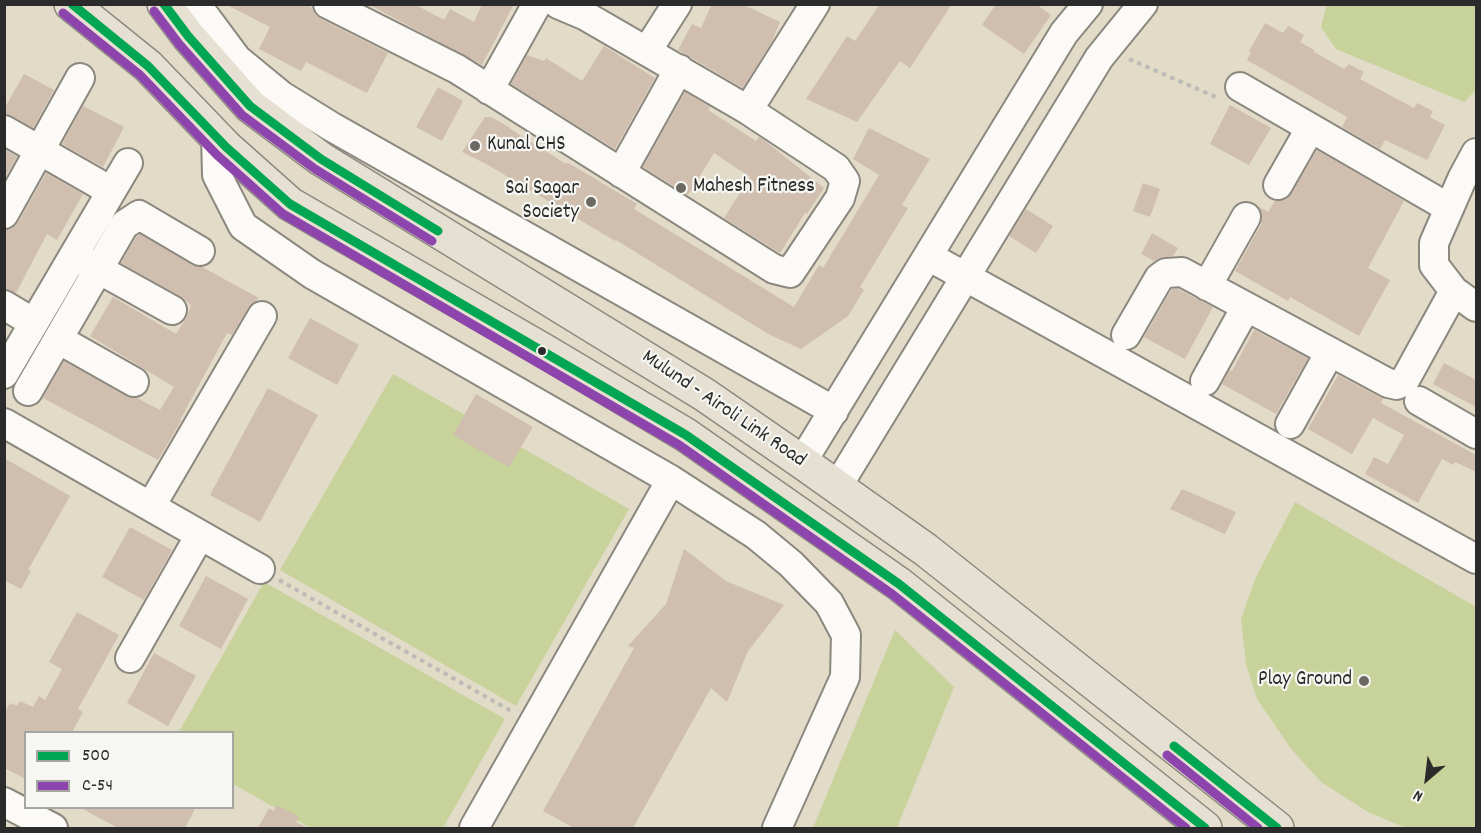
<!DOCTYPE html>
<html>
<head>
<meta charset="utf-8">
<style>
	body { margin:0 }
	#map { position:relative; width:1481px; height:833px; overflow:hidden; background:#e2dbc8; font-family:Dekko,sans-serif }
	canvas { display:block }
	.frame { position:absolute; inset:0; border:6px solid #2b2b2b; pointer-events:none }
	.legend { position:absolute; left:24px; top:731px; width:210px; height:78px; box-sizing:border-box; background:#f6f6f2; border:2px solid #a5a5a2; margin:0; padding:8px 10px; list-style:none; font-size:18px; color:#2b2b2b }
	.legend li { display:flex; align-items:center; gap:12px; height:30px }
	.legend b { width:30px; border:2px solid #a5a5a2 }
	.north { position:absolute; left:1397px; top:749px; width:60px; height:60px; -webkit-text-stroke:4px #f6f6f2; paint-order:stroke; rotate:208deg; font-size:16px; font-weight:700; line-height:24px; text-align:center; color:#2b2b2b }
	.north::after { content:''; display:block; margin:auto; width:21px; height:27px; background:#2b2b2b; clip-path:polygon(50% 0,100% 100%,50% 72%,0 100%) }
</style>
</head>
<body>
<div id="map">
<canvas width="1481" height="833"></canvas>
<div class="frame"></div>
<ul class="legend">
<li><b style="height:8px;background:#00a651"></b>500</li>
<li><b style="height:8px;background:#8e44ad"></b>C-54</li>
</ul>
<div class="north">N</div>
</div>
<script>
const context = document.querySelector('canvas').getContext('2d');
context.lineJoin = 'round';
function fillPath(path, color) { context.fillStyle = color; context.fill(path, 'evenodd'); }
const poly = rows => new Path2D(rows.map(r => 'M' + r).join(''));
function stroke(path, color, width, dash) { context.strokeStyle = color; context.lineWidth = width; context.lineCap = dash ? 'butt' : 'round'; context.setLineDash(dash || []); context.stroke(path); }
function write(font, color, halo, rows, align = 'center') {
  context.font = font + ' Dekko,sans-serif'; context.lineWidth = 4.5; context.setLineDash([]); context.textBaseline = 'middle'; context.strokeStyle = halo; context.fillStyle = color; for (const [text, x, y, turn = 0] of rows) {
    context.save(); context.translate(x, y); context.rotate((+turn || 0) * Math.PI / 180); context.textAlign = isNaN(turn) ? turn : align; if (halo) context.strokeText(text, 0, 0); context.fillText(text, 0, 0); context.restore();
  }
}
const green = poly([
	[1330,5,1476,5,1476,90,1464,102,1336,49,1321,27,1326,7],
	[393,374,629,509,516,706,280,570],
	[1295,502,1476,607,1476,828,1406,828,1368,812,1321,782,1292,750,1257,699,1246,664,1241,619,1256,577],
	[264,582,505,719,443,828,311,828,233,784,232,732,179,732],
	[895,630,954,687,897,828,813,828]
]);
const building = poly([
	[225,4,305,4,312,8,315,14,321,19,388,53,367,93,306,62,301,71,259,49,270,27],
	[368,4,414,4,444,20,450,9,474,22,482,4,514,4,482,65],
	[712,4,742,4,780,22,771,43,743,88,678,50,692,24,701,28],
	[880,4,952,4,910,68,900,61,857,122,806,99,847,36,855,41],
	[996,4,1036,4,1051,15,1024,54,982,25],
	[1265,23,1283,33,1288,26,1304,35,1300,42,1314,50,1314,52,1344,69,1349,64,1364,72,1360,79,1414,108,1417,103,1433,111,1430,117,1445,125,1427,160,1385,140,1380,149,1342,127,1347,117,1247,60,1251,52,1249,51],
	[604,46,655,78,615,149,511,84,527,55,544,61,546,58,582,81],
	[24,74,54,90,33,128,12,116,4,114,4,109],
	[438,87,463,101,442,141,416,127],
	[685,92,710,107,708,110,756,141,759,137,764,140,824,188,807,214,805,213,780,253,724,218,750,177,714,153,688,195,643,167],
	[1230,105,1271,128,1249,165,1210,144],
	[83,106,124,127,103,167,62,144],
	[485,117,491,117,509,127,509,128,566,164,567,162,637,204,634,209,794,307,819,265,823,268,879,175,853,159,869,128,930,159,902,205,908,208,860,287,864,290,848,316,801,349,770,335,616,240,615,241,488,165,462,152],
	[4,149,17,157,4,179],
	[1317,150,1404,201,1368,268,1390,280,1359,336,1290,297,1288,301,1235,271,1261,225,1262,216,1259,207,1268,212,1275,201,1287,199,1292,193],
	[46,173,83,194,57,240,47,234,16,293,4,289,4,230,12,228,18,223],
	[1143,183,1160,189,1150,217,1133,211],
	[1026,209,1053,226,1036,253,1009,236],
	[1152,233,1178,248,1173,256,1164,257,1154,261,1141,254],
	[140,234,192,265,202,267,259,298,248,308,232,335,227,333,180,420,181,421,158,460,43,398,64,361,126,396,137,398,160,410,174,387,90,336,113,297,176,334,187,317,191,305,180,296,121,263,136,237],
	[1172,289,1178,289,1213,307,1185,359,1144,337],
	[310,318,359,345,337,385,288,358],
	[1254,330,1308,358,1276,414,1222,384,1230,370,1232,371],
	[1444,363,1476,380,1476,407,1433,384],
	[1338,375,1383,399,1381,403,1476,455,1476,472,1455,462,1453,465,1442,459,1418,503,1365,474,1374,457,1388,464,1404,435,1373,418,1352,454,1308,429],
	[268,388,318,415,260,522,210,495],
	[476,394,533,427,509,467,453,435],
	[4,458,70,496,28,570,31,571,21,589,4,580],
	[1182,489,1236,512,1225,534,1170,509],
	[130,527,172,550,144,600,102,577],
	[684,549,726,581,784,605,748,651,727,702,711,688,633,828,574,828,543,811,634,648,628,646,666,604],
	[206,576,248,599,221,649,179,626],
	[77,612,119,635,78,709,83,712,72,732,26,732,26,779,4,768,4,714,10,703,17,706,20,701,33,707,39,696,45,700,62,669,49,662],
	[154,653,196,676,168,726,127,703],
	[277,805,299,817,296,822,308,828,258,828,269,808,274,811],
	[79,807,196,807,185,828,118,828]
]);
const path = poly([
	[1129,59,1218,98],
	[279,580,513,712]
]);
const minor = poly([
	[196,4,237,59,282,96,332,127,834,411],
	[328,4,457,69,774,269,790,273,840,198,845,181,836,168,748,110,584,15,558,4],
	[647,51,677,4],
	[1240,87,1449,208],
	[489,90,537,4],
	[748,110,815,4],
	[4,130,111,191],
	[216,136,217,175,243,226,312,274,671,480,756,535,791,564,829,603,846,635,845,677,777,828],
	[1476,153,1462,179,1434,243,1434,265,1454,291,1476,307],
	[621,173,679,69],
	[1278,185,1310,129],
	[4,214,80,78],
	[928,256,1476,559],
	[82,260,172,310],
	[1207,286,1246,217],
	[4,305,34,323],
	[1126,335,1159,278,1166,273,1182,272,1388,383,1397,385,1405,380,1454,291],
	[58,339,134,382],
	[4,374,128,163],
	[1205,381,1246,307],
	[28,391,124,225,139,215,200,251],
	[1419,401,1476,434],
	[4,423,260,569],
	[1290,424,1330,352],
	[802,462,1064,33,1088,4],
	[837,487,1099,58,1143,4],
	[151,506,262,316],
	[130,658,200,535],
	[4,802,53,828],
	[474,828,671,480]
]);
const major = poly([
	[71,4,148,66,226,147,290,204,543,350,686,435,899,584,1205,828],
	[164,4,188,36,250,106,321,159,705,395,802,462,926,550,1277,828]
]);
const bus1 = poly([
	[72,4,148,66,226,147,290,204,686,435,899,584,1205,828],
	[164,4,188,36,250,106,321,159,438,231],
	[1174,746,1277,828]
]);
const bus2 = poly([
	[154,11,179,44,242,115,315,169,432,241],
	[63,13,140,75,217,155,283,214,679,445,892,594,1186,828],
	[1167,755,1258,828]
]);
const markers = [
	[475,146,6,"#6b6962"],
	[681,188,6,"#6b6962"],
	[591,202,6,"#6b6962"],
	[542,351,5,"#2b2b2b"],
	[1364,681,6,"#6b6962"]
];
const poiNames = [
	["Kunal CHS",487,146],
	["Mahesh Fitness",693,188],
	["Sai Sagar",579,190,"right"],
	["Society",579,214,"right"],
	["Play Ground",1352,681,"right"]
];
const streetNames = [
	["Mulund - Airoli Link Road",723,410,34]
];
fillPath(green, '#c7d39a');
fillPath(building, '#d0beaf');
stroke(minor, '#8c887f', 32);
stroke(major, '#8c887f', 36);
stroke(path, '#bcbbb7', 4, [4.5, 4.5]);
stroke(minor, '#fbfaf7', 28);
stroke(major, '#e5e0d2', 33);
stroke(bus1, '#00a651', 9);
stroke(bus2, '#8e44ad', 9);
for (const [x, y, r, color] of markers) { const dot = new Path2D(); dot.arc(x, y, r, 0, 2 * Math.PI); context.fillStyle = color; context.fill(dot); stroke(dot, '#f6f6f2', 2); }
write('21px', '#2b2b2b', '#f6f6f2', poiNames, 'left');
write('21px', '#2b2b2b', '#f6f6f2', streetNames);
</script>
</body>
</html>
